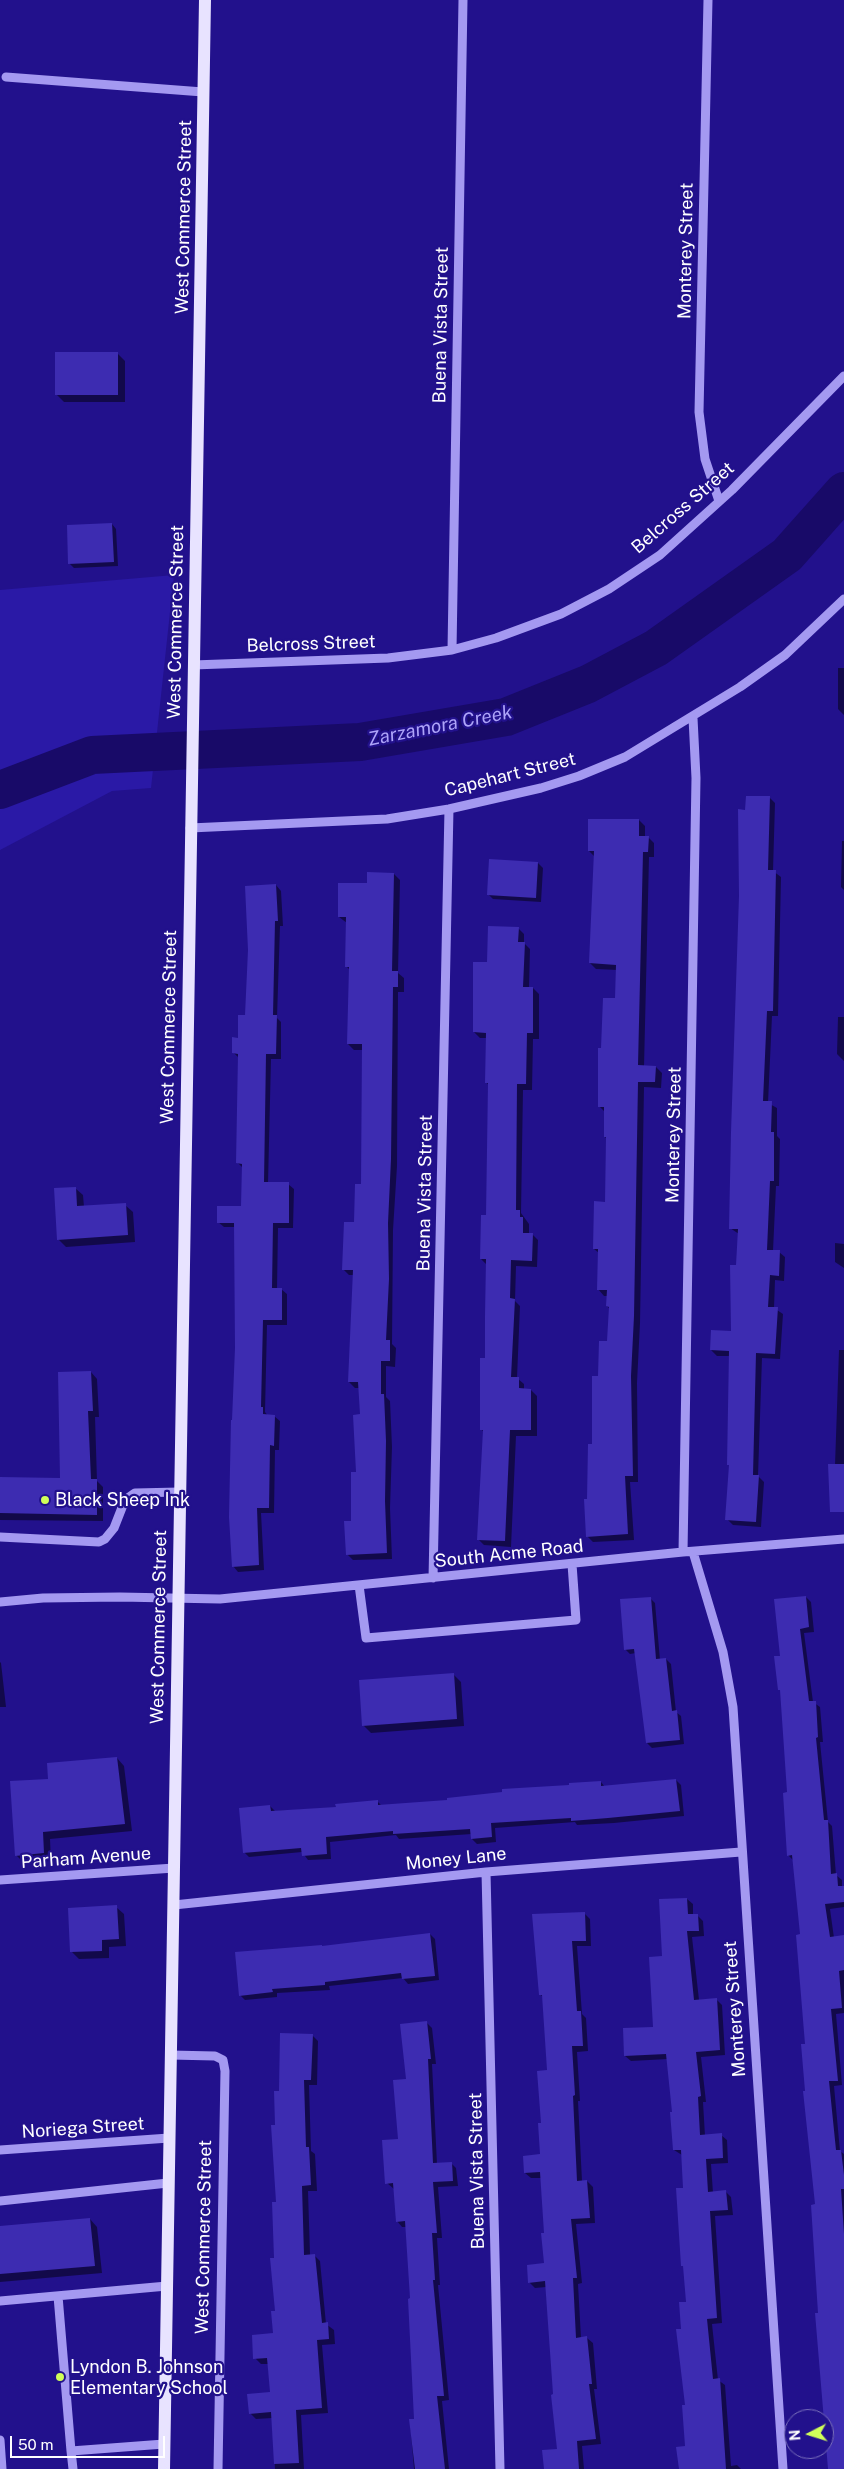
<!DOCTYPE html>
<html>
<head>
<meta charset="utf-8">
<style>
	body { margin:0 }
	#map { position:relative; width:844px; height:2469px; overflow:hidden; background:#22118c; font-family:"Public Sans",sans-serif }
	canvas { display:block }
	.north { position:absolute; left:784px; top:2409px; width:50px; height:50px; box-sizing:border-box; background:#22118c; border:1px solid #7a70ba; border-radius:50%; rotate:265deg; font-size:14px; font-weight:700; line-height:20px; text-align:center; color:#fff }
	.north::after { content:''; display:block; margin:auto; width:18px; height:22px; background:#d0ff59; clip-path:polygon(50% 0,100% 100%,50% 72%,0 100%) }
	.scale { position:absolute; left:10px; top:2436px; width:155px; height:22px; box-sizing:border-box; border:2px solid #fff; border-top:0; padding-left:6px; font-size:15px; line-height:18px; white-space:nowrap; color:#fff; -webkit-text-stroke:4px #22118c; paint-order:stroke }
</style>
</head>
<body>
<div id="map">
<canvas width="844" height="2469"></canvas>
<div class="north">N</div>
<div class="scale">50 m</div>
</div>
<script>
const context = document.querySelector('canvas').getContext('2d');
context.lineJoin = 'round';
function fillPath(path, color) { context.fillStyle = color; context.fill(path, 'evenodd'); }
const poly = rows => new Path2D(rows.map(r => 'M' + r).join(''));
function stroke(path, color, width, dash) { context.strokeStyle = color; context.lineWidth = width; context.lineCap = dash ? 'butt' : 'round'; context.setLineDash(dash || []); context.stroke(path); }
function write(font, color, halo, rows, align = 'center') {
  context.font = font + ' "Public Sans",sans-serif'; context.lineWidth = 4.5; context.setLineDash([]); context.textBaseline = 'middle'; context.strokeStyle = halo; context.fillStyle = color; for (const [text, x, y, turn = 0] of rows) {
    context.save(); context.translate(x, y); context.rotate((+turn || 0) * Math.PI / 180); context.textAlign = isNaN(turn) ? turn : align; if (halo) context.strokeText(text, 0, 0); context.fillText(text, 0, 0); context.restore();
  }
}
const green = poly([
	[174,575,151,788,112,791,0,850,0,590]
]);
const shadow = poly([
	[117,353,125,361,125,402,64,402,56,394],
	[112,524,116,529,118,566,74,568,69,563],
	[838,668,844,668,844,715,838,709],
	[769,797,775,803,773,871,781,877,778,1016,772,1016,768,1103,777,1108,777,1136,780,1139,779,1186,776,1186,773,1251,779,1252,785,1257,784,1281,775,1280,774,1308,783,1314,780,1359,762,1358,758,1476,764,1482,761,1527,733,1525,727,1519,730,1466,730,1356,717,1356,711,1350,732,1332,737,1267,739,1234,730,1228,746,811],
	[639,820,645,826,645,837,648,837,654,843,654,857,649,857,644,1067,656,1067,662,1073,661,1088,644,1087,640,1323,637,1383,638,1482,630,1482,634,1540,593,1542,587,1536,589,1500,599,1377,608,1343,610,1309,607,1306,608,1296,604,1296,598,1289,599,1253,594,1249,607,1203,607,1139,605,1137,605,1112,599,1106,602,1049,616,999,617,970,596,969,590,963,595,857,589,851],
	[842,841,844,841,844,890,841,887],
	[538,863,543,868,541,902,493,899,488,894],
	[394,874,400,880,398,973,404,978,404,992,398,992,397,1166,393,1230,392,1344,396,1348,395,1367,386,1366,386,1397,390,1401,392,1447,390,1508,392,1559,353,1560,347,1554,358,1474,361,1416,360,1388,355,1388,349,1382,354,1275,349,1275,343,1269,363,1185,363,1050,354,1050,348,1044,350,970,347,967,347,923,339,917,368,884],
	[276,885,281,891,283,926,280,926,277,1018,281,1022,281,1059,271,1059,268,1184,288,1184,294,1189,293,1228,278,1228,277,1289,281,1289,287,1294,287,1325,267,1325,265,1412,268,1416,274,1416,280,1421,279,1450,275,1450,274,1513,261,1513,264,1570,238,1572,233,1566,237,1348,235,1227,224,1227,218,1222,242,1208,243,1168,238,1163,239,1058,234,1053,246,1016],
	[518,928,524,934,524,943,530,949,529,988,533,988,539,994,539,1039,533,1039,532,1090,523,1090,521,1213,529,1224,529,1234,532,1234,538,1240,537,1267,516,1266,515,1301,520,1306,517,1378,524,1384,524,1390,531,1390,537,1396,537,1436,516,1436,511,1547,484,1545,478,1539,484,1432,481,1429,486,1360,487,1265,481,1259,488,1216,489,1086,487,1083,487,1038,480,1038,474,1032,488,963],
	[838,1017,844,1017,844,1061,837,1054],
	[75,1188,83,1195,84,1207,125,1205,133,1212,135,1242,66,1247,58,1239],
	[835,1243,844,1244,844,1268,835,1262],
	[839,1350,844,1350,844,1508,835,1465],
	[91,1372,97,1379,99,1417,95,1417,97,1481,103,1487,103,1521,0,1520,0,1478,61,1479],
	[806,1597,811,1602,814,1632,804,1633,813,1702,820,1707,823,1742,820,1742,828,1822,832,1826,836,1875,842,1880,842,1887,844,1887,844,1907,830,1909,834,1938,844,1937,844,2013,836,2014,842,2085,834,2086,840,2151,844,2154,844,2469,820,2314,817,2206,806,2092,807,2045,801,1935,794,1861,788,1855,789,1794,782,1692,780,1690,781,1657],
	[650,1598,655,1603,660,1660,666,1659,671,1664,676,1712,681,1716,684,1744,652,1748,647,1743,636,1653,630,1654,625,1649],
	[0,1662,1,1663,6,1707,0,1707],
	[454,1675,461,1682,464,1726,371,1733,363,1725],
	[117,1758,124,1766,132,1831,50,1839,51,1861,24,1863,16,1855,49,1780],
	[676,1780,681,1785,684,1816,614,1823,577,1825,575,1822,495,1828,496,1842,477,1844,472,1839,472,1834,399,1839,396,1835,330,1842,331,1859,308,1860,302,1852,249,1857,244,1852,270,1806,275,1811,337,1808,377,1801,382,1806,448,1801,601,1782,605,1787],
	[687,1899,693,1904,693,1915,697,1915,703,1921,704,1936,692,1937,699,2000,716,1999,722,2005,725,2055,701,2057,706,2102,703,2102,705,2136,721,2135,727,2140,728,2163,711,2164,713,2193,726,2192,731,2197,733,2215,715,2216,722,2323,712,2324,718,2380,725,2385,731,2466,737,2465,741,2469,680,2469,687,2447,682,2330,687,2303,685,2268,682,2265,685,2189,682,2155,674,2150,674,2114,668,2059,631,2061,625,2056,655,2028,663,1957],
	[116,1907,124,1914,126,1946,109,1947,109,1958,79,1959,72,1952],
	[584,1913,590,1919,591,1946,577,1946,582,2014,586,2018,588,2051,577,2052,580,2101,578,2101,582,2181,587,2181,593,2187,595,2223,576,2224,582,2283,578,2284,581,2338,587,2338,593,2343,597,2389,594,2389,601,2444,582,2446,584,2469,545,2469,558,2450,546,2287,535,2288,529,2282,545,2264,546,2234,542,2178,531,2178,525,2173,541,2156,548,2071,543,1997,540,1994],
	[430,1934,435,1939,439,1980,408,1984,403,1978,329,1986,330,1990,277,1993,277,1997,245,2000,240,1995,322,1946,324,1947],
	[426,2022,432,2028,436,2064,432,2064,437,2164,451,2163,456,2168,458,2186,438,2187,442,2238,437,2238,440,2285,438,2285,449,2400,442,2401,449,2469,414,2469,410,2421,415,2420,411,2300,406,2227,402,2227,397,2221,394,2189,387,2183,399,2140,407,2080],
	[312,2035,318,2041,317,2085,309,2085,311,2151,315,2154,317,2191,308,2191,310,2255,314,2255,320,2261,326,2324,334,2330,335,2344,322,2345,328,2413,301,2415,304,2469,275,2469,272,2418,256,2419,250,2413,271,2393,268,2364,261,2364,255,2358,274,2334,277,2312,275,2259,277,2203,277,2126,280,2092],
	[90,2219,97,2227,102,2273,0,2282,0,2227]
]);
const river = poly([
	[0,790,92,755,360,742,506,717,588,684,656,648,787,555,844,491]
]);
const building = poly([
	[55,352,118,352,118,395,55,395],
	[112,523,114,562,68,564,67,525],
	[746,796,770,796,768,870,776,870,773,1011,767,1011,763,1101,772,1101,771,1132,774,1132,774,1181,770,1181,767,1250,780,1250,779,1276,770,1275,768,1307,778,1307,775,1354,756,1353,753,1475,759,1475,756,1522,725,1520,729,1465,727,1465,729,1351,710,1350,711,1330,731,1331,730,1265,736,1265,738,1229,729,1229,731,1132,739,896,738,809,745,810],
	[588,819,639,819,639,836,649,836,648,852,643,852,638,1065,656,1066,655,1082,638,1082,634,1316,631,1376,633,1476,625,1476,628,1534,586,1537,584,1499,587,1499,588,1444,592,1444,592,1376,598,1376,599,1341,607,1341,609,1307,606,1306,607,1290,597,1290,598,1249,593,1249,594,1201,605,1202,606,1137,604,1137,604,1107,598,1107,598,1048,601,1048,603,998,615,998,616,965,589,963,594,851,588,851],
	[489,859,538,862,536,898,487,895],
	[367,872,394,873,392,971,398,971,398,987,393,987,391,1159,388,1223,389,1279,386,1340,390,1340,390,1361,381,1361,381,1394,384,1394,386,1441,385,1501,387,1553,346,1555,344,1521,351,1521,351,1472,356,1472,353,1415,360,1414,358,1382,348,1382,353,1270,342,1270,344,1222,354,1222,355,1184,361,1184,362,1044,347,1044,349,967,345,967,346,917,338,917,338,883,367,883],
	[276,884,278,921,275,921,273,1015,277,1015,276,1054,266,1054,264,1182,289,1182,289,1223,273,1223,272,1288,282,1288,282,1320,263,1320,261,1407,263,1407,263,1414,275,1415,274,1446,270,1445,269,1508,257,1508,259,1565,232,1567,229,1517,231,1420,232,1420,235,1348,234,1223,217,1223,217,1206,241,1206,242,1164,236,1163,238,1054,232,1053,232,1037,238,1038,238,1015,245,1015,248,950,245,886],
	[488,926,519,927,518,942,525,942,523,987,533,987,533,1033,527,1033,526,1084,517,1084,516,1210,520,1210,520,1217,523,1217,523,1233,533,1233,532,1261,511,1260,510,1298,515,1299,511,1377,519,1377,519,1388,531,1389,531,1430,510,1430,505,1541,477,1540,483,1430,480,1430,480,1358,485,1358,485,1316,486,1259,480,1259,481,1215,486,1215,488,1083,485,1083,486,1033,473,1032,473,962,487,962],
	[76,1187,77,1206,126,1203,128,1235,57,1240,54,1188],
	[91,1371,93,1411,88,1411,91,1479,97,1479,97,1515,0,1513,0,1477,60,1478,58,1372],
	[828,1464,844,1464,844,1512,830,1512],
	[806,1596,809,1627,800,1629,809,1701,816,1701,818,1737,816,1738,824,1820,828,1820,831,1874,837,1873,838,1886,844,1886,844,1902,825,1904,830,1937,844,1935,844,1970,839,1971,842,2008,831,2009,838,2081,829,2081,836,2150,841,2150,844,2175,844,2189,841,2189,844,2234,844,2469,828,2469,815,2313,818,2313,811,2205,815,2204,803,2091,805,2091,801,2044,805,2044,796,1935,800,1934,792,1855,787,1856,783,1793,787,1792,780,1690,778,1690,774,1656,780,1656,774,1599],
	[651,1597,656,1659,666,1658,672,1711,677,1710,680,1740,646,1743,634,1649,624,1650,620,1599],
	[454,1673,457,1719,362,1726,359,1680],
	[117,1757,125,1824,43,1832,44,1853,15,1856,10,1781,48,1779,47,1763],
	[676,1779,680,1811,608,1818,571,1821,571,1818,491,1823,492,1837,471,1839,470,1829,393,1834,393,1831,326,1837,327,1854,302,1856,301,1848,243,1853,239,1808,270,1805,271,1811,336,1807,335,1804,378,1800,378,1805,447,1800,447,1798,502,1792,502,1789,569,1785,569,1783,601,1781,601,1786],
	[687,1898,688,1914,698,1914,699,1931,687,1931,694,2000,717,1998,720,2050,696,2052,701,2096,698,2097,700,2135,722,2133,723,2158,706,2159,708,2192,726,2190,728,2210,710,2211,717,2318,707,2319,713,2379,720,2378,726,2469,679,2469,676,2447,685,2446,682,2405,685,2405,676,2329,681,2329,679,2302,686,2302,683,2266,681,2266,676,2188,683,2188,681,2150,673,2150,670,2112,672,2112,666,2054,624,2056,623,2028,653,2027,649,1957,662,1956,659,1899],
	[117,1905,119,1939,102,1940,102,1951,70,1952,68,1908],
	[585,1912,586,1941,572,1941,577,2011,581,2011,583,2046,572,2046,575,2095,573,2096,577,2181,587,2180,590,2218,571,2219,577,2278,573,2278,576,2338,587,2336,592,2384,589,2384,596,2439,577,2441,579,2469,544,2469,542,2450,557,2449,551,2395,553,2394,545,2281,528,2283,527,2265,544,2263,541,2233,544,2233,540,2172,524,2173,523,2156,540,2154,538,2123,541,2123,537,2071,547,2070,542,1995,539,1995,532,1914],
	[430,1933,435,1976,402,1979,401,1973,325,1982,325,1985,272,1989,273,1992,239,1996,235,1952,322,1945,322,1946],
	[427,2021,431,2059,428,2059,433,2163,452,2162,453,2181,433,2182,437,2233,432,2233,435,2280,433,2280,444,2396,437,2396,445,2469,415,2469,409,2419,414,2419,408,2299,410,2298,405,2221,396,2222,393,2183,385,2184,382,2140,398,2139,393,2080,406,2079,400,2024],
	[280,2033,313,2034,311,2080,304,2080,306,2147,309,2147,311,2185,302,2186,304,2255,315,2254,322,2323,328,2322,329,2339,317,2340,322,2408,296,2410,299,2463,274,2464,271,2412,249,2414,247,2394,270,2392,267,2358,253,2359,252,2335,273,2333,271,2311,275,2311,270,2258,274,2258,272,2202,276,2202,271,2125,275,2125,274,2091,279,2091],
	[90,2218,95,2266,0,2274,0,2226]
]);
const minor = poly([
	[708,0,699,412,705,459,719,501],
	[6,77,203,92],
	[452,650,463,0],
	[193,665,388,658,452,650,496,638,561,614,609,589,660,555,732,490,844,376],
	[190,828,387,819,449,809,541,788,579,776,625,757,740,687,785,655,844,599],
	[0,1537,99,1542,105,1539,114,1528,125,1500,135,1493,179,1492],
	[683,1552,696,778,693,718],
	[693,1552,723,1652,733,1707,783,2469],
	[433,1578,449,809],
	[359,1585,366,1638,576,1620,572,1564],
	[0,1602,43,1598,120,1597,220,1599,683,1552,844,1539],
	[486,1872,500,2469],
	[0,1880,174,1868],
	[174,1905,486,1872,741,1852],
	[170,2055,215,2056,223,2060,225,2071,218,2469],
	[0,2150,169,2138],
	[0,2201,168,2183],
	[58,2296,71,2451],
	[0,2301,167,2286],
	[0,2440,2,2469],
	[73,2469,71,2451,164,2444]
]);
const major = poly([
	[164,2469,205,0]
]);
const markers = [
	[45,1500,5,"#d0ff59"],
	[60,2377,5,"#d0ff59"]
];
const streetNames = [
	["West Commerce Street",184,217,-89],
	["Monterey Street",686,251,-89],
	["Buena Vista Street",441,325,-89],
	["Belcross Street",683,508,-41],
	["West Commerce Street",176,622,-89],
	["Belcross Street",311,644,-2],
	["Capehart Street",510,775,-14],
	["West Commerce Street",169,1027,-89],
	["Monterey Street",674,1135,-89],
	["Buena Vista Street",425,1193,-89],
	["South Acme Road",509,1554,-6],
	["West Commerce Street",159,1627,-89],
	["Parham Avenue",86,1858,-4],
	["Money Lane",456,1859,-6],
	["Monterey Street",735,2009,-94],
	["Noriega Street",83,2128,-4],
	["Buena Vista Street",477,2171,-91],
	["West Commerce Street",204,2237,-89]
];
const poiNames = [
	["Black Sheep Ink",55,1500],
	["Lyndon B. Johnson",70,2367],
	["Elementary School",70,2388]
];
const waterNames = [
	["Zarzamora Creek",440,726,-11]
];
fillPath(green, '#2a19a6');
fillPath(shadow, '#0007');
stroke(river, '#180a68', 38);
fillPath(building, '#3d2cb1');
stroke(minor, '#a499f1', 9);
stroke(major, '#e8e3ff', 12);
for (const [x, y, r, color] of markers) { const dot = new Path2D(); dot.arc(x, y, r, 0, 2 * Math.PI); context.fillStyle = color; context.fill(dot); stroke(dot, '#22118c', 2); }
write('18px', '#fff', '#22118c', streetNames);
write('18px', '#fff', '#22118c', poiNames, 'left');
write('italic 19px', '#aea4f9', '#22118c', waterNames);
</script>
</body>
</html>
